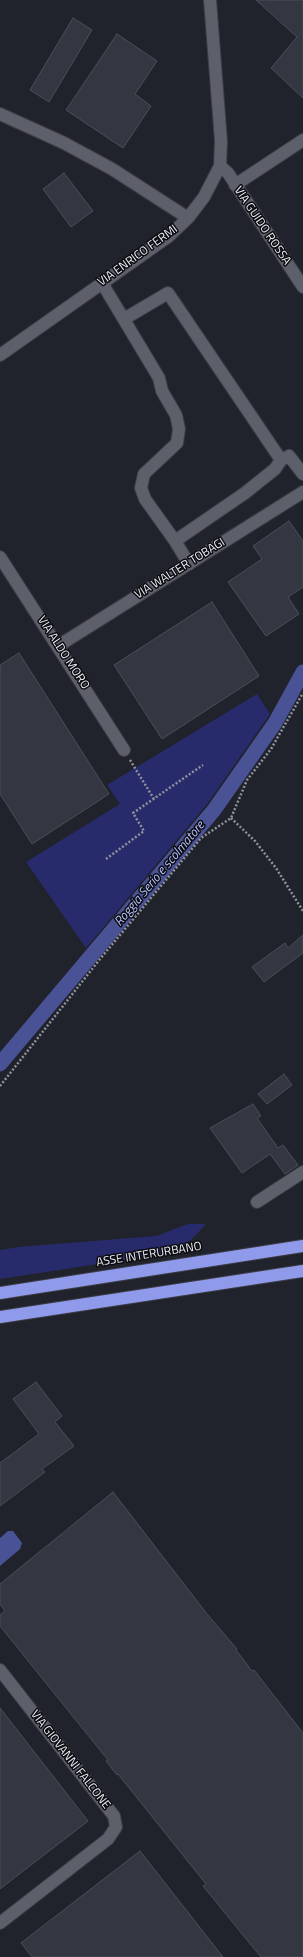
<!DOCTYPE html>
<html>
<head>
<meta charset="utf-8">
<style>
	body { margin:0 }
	canvas { display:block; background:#20222c }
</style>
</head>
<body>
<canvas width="303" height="1957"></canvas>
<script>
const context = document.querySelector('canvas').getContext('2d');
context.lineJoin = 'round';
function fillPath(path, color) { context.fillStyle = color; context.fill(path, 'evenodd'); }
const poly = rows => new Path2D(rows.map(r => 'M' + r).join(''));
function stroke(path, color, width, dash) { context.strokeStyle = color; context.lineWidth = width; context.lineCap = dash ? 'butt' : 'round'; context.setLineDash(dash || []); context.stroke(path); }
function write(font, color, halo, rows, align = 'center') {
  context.font = font + ' "Titillium Web",sans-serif'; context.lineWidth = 3; context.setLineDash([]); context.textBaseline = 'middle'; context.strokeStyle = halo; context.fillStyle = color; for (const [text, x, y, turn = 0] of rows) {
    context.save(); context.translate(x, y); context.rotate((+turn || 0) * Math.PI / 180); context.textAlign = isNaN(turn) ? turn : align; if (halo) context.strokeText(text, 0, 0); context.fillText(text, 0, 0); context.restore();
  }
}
const green = poly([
	[257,694,270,714,207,804,86,948,26,862,120,804,107,785],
	[188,1224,206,1224,193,1238,176,1252,0,1279,0,1250,18,1247,156,1236]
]);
const water = poly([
	[8,1531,13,1531,22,1543,20,1549,0,1566,0,1538]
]);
const canal = poly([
	[0,1064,214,810,275,723,303,672]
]);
const building = poly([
	[256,0,303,0,303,98,271,68,297,37,256,0],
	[73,18,92,30,49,102,30,90,73,18],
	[117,34,157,61,135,94,151,106,123,148,66,110,117,34],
	[64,173,93,211,71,227,43,189,64,173],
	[289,521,303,541,303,587,288,597,299,614,266,636,228,582,262,559,253,546,289,521],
	[212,602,259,676,162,739,114,665,212,602],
	[19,653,109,794,32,844,0,794,0,665,19,653],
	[303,935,303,953,264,982,252,967,285,943,288,948,303,935],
	[284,1074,292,1085,267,1104,258,1094,284,1074],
	[253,1104,261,1116,257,1118,278,1148,283,1145,298,1165,285,1174,270,1154,242,1173,210,1128,253,1104],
	[36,1382,62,1416,55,1422,74,1446,42,1469,45,1472,0,1506,0,1463,39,1434,13,1399,36,1382],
	[113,1492,207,1614,237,1649,236,1650,252,1671,254,1670,303,1733,303,1957,261,1957,256,1951,203,1886,206,1884,118,1774,117,1775,106,1761,108,1760,0,1626,0,1615,5,1611,0,1604,0,1584,113,1492],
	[0,1708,88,1821,0,1889,0,1708],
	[140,1851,223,1957,32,1957,21,1943,140,1851]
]);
const path = poly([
	[130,760,154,799],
	[231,818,255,841,276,868,303,911],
	[106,859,144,831,133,813,203,765],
	[0,1086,100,959,201,838,231,818,247,780,271,749,303,693]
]);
const minor = poly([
	[0,114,64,143,112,169,188,218],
	[220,166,228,173,303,287],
	[235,185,303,140],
	[102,283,159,378,162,391,176,415,179,429,177,443,144,474,141,488,145,499,175,541,245,493,275,469,281,460,289,456,303,474],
	[124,319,168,293,281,460],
	[0,355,169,236,188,218,204,197,220,166,221,141,210,0],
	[175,541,189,564],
	[0,557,124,750],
	[58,646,303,492],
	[257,1202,303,1172],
	[0,1670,114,1816,116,1827,108,1839,0,1923]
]);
const highway = poly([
	[0,1293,303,1246],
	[0,1317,303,1271]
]);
const streetNames = [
	["VIA GUIDO ROSSA",262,226,56],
	["VIA ENRICO FERMI",138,256,-36],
	["VIA WALTER TOBAGI",180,569,-32],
	["VIA ALDO MORO",63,653,57],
	["ASSE INTERURBANO",149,1255,-9],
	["VIA GIOVANNI FALCONE",70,1760,52]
];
const waterNames = [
	["Roggia Serio e scolmatore",160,874,-50]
];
fillPath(green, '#282b6b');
fillPath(water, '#4a5296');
stroke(canal, '#4a5296', 15);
fillPath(building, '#343641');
stroke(building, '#4b4d59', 1);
stroke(minor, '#3c3d46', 14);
stroke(highway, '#3c3d46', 14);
stroke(path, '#90929b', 2.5, [2, 2]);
stroke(minor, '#5d5f6b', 12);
stroke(highway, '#8f9bea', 12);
write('12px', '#eff0f8', '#0b0c10', streetNames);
write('italic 13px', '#b8c2fe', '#0b0c10', waterNames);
</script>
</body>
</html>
